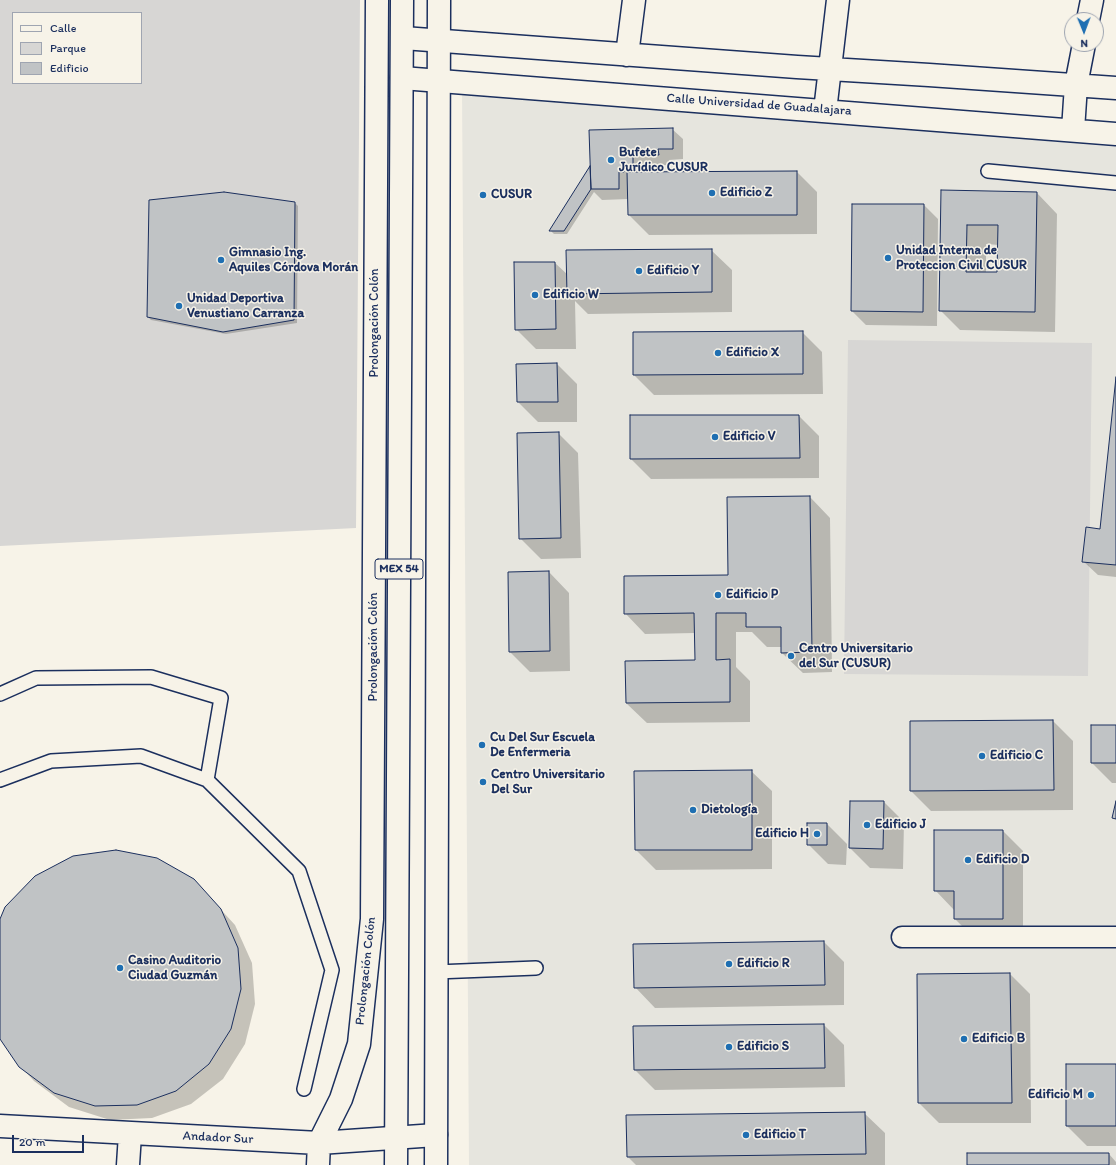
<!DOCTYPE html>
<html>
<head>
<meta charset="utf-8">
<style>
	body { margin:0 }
	#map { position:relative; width:1116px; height:1165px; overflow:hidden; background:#f7f3e8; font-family:Itim,sans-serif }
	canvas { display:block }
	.legend { position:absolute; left:12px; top:12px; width:130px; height:72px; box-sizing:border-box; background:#f7f3e8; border:1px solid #9fa5b1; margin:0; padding:5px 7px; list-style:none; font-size:12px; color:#1b2f5e }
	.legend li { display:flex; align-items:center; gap:8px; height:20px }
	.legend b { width:20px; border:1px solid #9fa5b1 }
	.north { position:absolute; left:1064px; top:12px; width:40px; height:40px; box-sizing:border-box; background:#f7f3e8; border:1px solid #9fa5b1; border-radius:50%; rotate:179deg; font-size:11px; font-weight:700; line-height:16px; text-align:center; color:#1b2f5e }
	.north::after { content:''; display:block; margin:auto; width:14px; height:18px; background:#1f6fb2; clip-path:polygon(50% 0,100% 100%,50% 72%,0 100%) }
	.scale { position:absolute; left:12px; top:1135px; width:72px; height:18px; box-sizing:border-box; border:2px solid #1b2f5e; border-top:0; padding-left:5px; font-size:12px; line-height:14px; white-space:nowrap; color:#1b2f5e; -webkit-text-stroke:3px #f7f3e8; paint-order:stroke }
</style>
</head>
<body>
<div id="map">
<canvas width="1116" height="1165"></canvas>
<ul class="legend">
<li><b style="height:5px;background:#f7f3e8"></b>Calle</li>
<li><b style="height:11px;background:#d7d6d4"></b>Parque</li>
<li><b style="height:11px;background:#c0c3c5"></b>Edificio</li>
</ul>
<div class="north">N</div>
<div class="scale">20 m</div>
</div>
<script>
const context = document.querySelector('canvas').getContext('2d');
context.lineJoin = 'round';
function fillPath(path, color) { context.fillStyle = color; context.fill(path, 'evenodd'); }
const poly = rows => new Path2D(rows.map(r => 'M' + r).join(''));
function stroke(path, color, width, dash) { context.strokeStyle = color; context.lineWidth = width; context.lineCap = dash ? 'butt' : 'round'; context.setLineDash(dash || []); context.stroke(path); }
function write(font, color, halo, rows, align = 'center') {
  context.font = font + ' Itim,sans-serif'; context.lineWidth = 3; context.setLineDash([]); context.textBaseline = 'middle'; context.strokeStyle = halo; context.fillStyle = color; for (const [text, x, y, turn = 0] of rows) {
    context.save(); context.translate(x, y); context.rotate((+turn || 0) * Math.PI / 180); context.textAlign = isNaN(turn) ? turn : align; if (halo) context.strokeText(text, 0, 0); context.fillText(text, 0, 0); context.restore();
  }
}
const built = poly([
	[462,89,1116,147,1116,1165,469,1165]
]);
const green = poly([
	[0,0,360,0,356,528,0,546],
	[13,13,141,13,141,83,13,83],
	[848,340,1092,343,1088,676,844,674]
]);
const shadow = poly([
	[672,129,683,139,683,159,669,160,669,165,643,166,643,173,797,172,817,192,817,234,649,235,629,215,628,199,602,200,594,192,567,234,554,234,551,231,590,167,591,168],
	[942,192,1037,193,1057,214,1055,332,960,330,940,310],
	[986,244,999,245,998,273,986,273],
	[295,203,298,206,297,323,226,334,151,320,148,317],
	[853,205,924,205,938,219,937,326,866,325,852,311],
	[711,250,732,270,732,312,588,314,575,301,576,349,536,349,516,329,555,263,568,275],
	[802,332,822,352,823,394,654,395,634,375],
	[557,364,577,384,577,422,538,422,518,402],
	[1116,387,1116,577,1098,575,1083,561,1101,530],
	[631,416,799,416,819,436,819,478,651,479,631,459],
	[558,433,578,453,581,558,541,559,520,538],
	[810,497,830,518,832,672,803,673,782,653,782,647,767,647,752,632,736,632,736,667,750,681,750,722,647,723,626,703,696,661,695,633,645,634,625,613,729,576],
	[549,572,569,593,570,671,530,672,510,652],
	[1053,721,1073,741,1073,810,931,811,911,791],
	[1116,726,1116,783,1112,783,1092,763],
	[751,771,772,791,772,869,656,870,636,850],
	[884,802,904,822,903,869,870,868,850,848],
	[827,824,847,844,846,865,828,864,808,844],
	[1003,831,1023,851,1023,939,975,939,955,919,955,911,935,890],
	[193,879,235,925,252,963,255,1004,245,1044,223,1079,191,1104,152,1118,110,1120,69,1107,34,1081,20,1066,0,1037,0,921],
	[824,942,844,962,844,1005,655,1008,635,987],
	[1010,974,1030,994,1031,1123,939,1123,919,1103,918,975],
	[824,1025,844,1045,845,1087,655,1090,635,1070],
	[1116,1065,1116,1146,1087,1146,1067,1126],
	[864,1113,885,1133,885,1165,636,1165,628,1157,627,1116],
	[1109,1154,1116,1162,1116,1165,968,1165]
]);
const building = poly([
	[673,128,673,149,658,149,659,155,633,155,633,166,624,166,624,172,619,172,619,189,591,189,589,130,673,128],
	[590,166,591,189,564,231,549,231,590,166],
	[797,171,797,215,628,215,627,172,797,171],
	[941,190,1037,192,1035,312,939,311,941,190],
	[967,225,998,225,997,272,966,272,967,225],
	[224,192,295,202,294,320,223,332,147,317,149,200,224,192],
	[852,204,924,204,923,312,851,311,852,204],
	[712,249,712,292,567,294,566,250,712,249],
	[514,262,555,262,556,329,515,330,514,262],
	[803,331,803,374,633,375,633,332,803,331],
	[557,363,558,402,517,402,516,364,557,363],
	[1116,377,1116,565,1082,562,1086,527,1100,529,1116,377],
	[630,415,799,415,800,458,630,459,630,415],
	[559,432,561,538,519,539,517,433,559,432],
	[810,496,812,652,781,653,781,627,746,627,746,613,716,613,716,660,730,659,730,702,626,703,625,661,695,660,694,613,624,614,624,576,728,575,727,497,810,496],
	[549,571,550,651,509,652,508,572,549,571],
	[1053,720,1054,790,910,791,910,721,1053,720],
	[1091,725,1116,725,1116,763,1091,763,1091,725],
	[752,770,752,850,635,850,634,771,752,770],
	[850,801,884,801,883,849,849,848,850,801],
	[1116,801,1116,819,1112,818,1116,801],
	[807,823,827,823,827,845,807,845,807,823],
	[934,830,1003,830,1003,919,954,919,954,891,934,891,934,830],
	[116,850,157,858,194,879,221,909,238,948,241,989,231,1029,209,1064,176,1091,137,1105,95,1106,54,1093,19,1067,0,1039,0,919,5,907,35,876,73,856,116,850],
	[824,941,825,985,634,988,633,944,824,941],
	[1010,973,1012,1103,918,1103,917,974,1010,973],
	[824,1024,825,1068,634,1070,633,1026,824,1024],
	[1066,1064,1116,1064,1116,1126,1066,1126,1066,1064],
	[865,1112,866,1154,627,1157,626,1115,865,1112],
	[967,1153,1109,1153,1109,1165,967,1165,967,1153]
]);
const service = poly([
	[988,171,1116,183],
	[0,694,36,678,151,677,221,698,207,780],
	[0,780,51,761,141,756,207,780,299,871,332,970,304,1089],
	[436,972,536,968]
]);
const pedestrian = poly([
	[902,937,1116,937]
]);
const minor = poly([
	[1088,20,1092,0],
	[403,38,797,67,929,75,1116,88],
	[627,55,634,0],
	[402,78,1116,134],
	[825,111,838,0],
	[1073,130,1076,85,1084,44],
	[0,1126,319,1143,436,1135],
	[128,1165,130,1134],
	[318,1165,319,1143,341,1099,359,1044,372,919,377,0]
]);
const primary = poly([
	[396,1165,402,0],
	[436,1165,439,0]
]);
const markers = [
	[611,160,4,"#1f6fb2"],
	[712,193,4,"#1f6fb2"],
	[483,195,4,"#1f6fb2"],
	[888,258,4,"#1f6fb2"],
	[221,260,4,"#1f6fb2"],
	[639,271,4,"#1f6fb2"],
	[535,295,4,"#1f6fb2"],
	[179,306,4,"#1f6fb2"],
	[718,353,4,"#1f6fb2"],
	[715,437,4,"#1f6fb2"],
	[718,595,4,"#1f6fb2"],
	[791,656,4,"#1f6fb2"],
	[482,745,4,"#1f6fb2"],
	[982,756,4,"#1f6fb2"],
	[483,782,4,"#1f6fb2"],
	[693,810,4,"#1f6fb2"],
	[867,825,4,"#1f6fb2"],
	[817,834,4,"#1f6fb2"],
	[968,860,4,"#1f6fb2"],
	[729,964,4,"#1f6fb2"],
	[120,968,4,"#1f6fb2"],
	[964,1039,4,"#1f6fb2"],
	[729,1047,4,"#1f6fb2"],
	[1091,1095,4,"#1f6fb2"],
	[746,1135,4,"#1f6fb2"]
];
const shields = [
	[399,569,48]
];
const shieldNames = [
	["MEX 54",399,569]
];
const streetNames = [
	["Calle Universidad de Guadalajara",759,105,4],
	["Prolongación Colón",375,323,-90],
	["Prolongación Colón",374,647,-90],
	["Prolongación Colón",366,971,-84],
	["Andador Sur",218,1138,3]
];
const poiNames = [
	["Bufete",619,153],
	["Jurídico CUSUR",619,168],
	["Edificio Z",720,193],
	["CUSUR",491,195],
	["Unidad Interna de",896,251],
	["Proteccion Civil CUSUR",896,266],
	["Gimnasio Ing.",229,253],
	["Aquiles Córdova Morán",229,268],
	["Edificio Y",647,271],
	["Edificio W",543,295],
	["Unidad Deportiva",187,299],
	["Venustiano Carranza",187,314],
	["Edificio X",726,353],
	["Edificio V",723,437],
	["Edificio P",726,595],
	["Centro Universitario",799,649],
	["del Sur (CUSUR)",799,664],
	["Cu Del Sur Escuela",490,738],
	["De Enfermeria",490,753],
	["Edificio C",990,756],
	["Centro Universitario",491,775],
	["Del Sur",491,790],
	["Dietología",701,810],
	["Edificio J",875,825],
	["Edificio H",809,834,"right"],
	["Edificio D",976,860],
	["Casino Auditorio",128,961],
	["Ciudad Guzmán",128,976],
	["Edificio R",737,964],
	["Edificio B",972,1039],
	["Edificio S",737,1047],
	["Edificio M",1083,1095,"right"],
	["Edificio T",754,1135]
];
fillPath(built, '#e6e5de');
fillPath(green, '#d7d6d4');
fillPath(shadow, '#0003');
fillPath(building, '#c0c3c5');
stroke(building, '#1b2f5e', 1);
stroke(service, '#1b2f5e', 16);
stroke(pedestrian, '#1b2f5e', 23);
stroke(minor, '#1b2f5e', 25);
stroke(primary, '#1b2f5e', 25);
stroke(service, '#f7f3e8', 13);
stroke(pedestrian, '#f7f3e8', 20);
stroke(minor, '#f7f3e8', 22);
stroke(primary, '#f7f3e8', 22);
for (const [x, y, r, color] of markers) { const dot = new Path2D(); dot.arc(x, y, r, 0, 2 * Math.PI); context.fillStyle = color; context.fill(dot); stroke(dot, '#f7f3e8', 1.5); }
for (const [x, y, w] of shields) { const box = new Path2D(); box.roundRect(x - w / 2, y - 10, w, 20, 3); context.fillStyle = '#f7f3e8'; context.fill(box); stroke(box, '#1b2f5e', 1); }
write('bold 12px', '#1b2f5e', null, shieldNames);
write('13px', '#1b2f5e', '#f7f3e8', streetNames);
write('bold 13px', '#1b2f5e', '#f7f3e8', poiNames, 'left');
</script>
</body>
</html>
